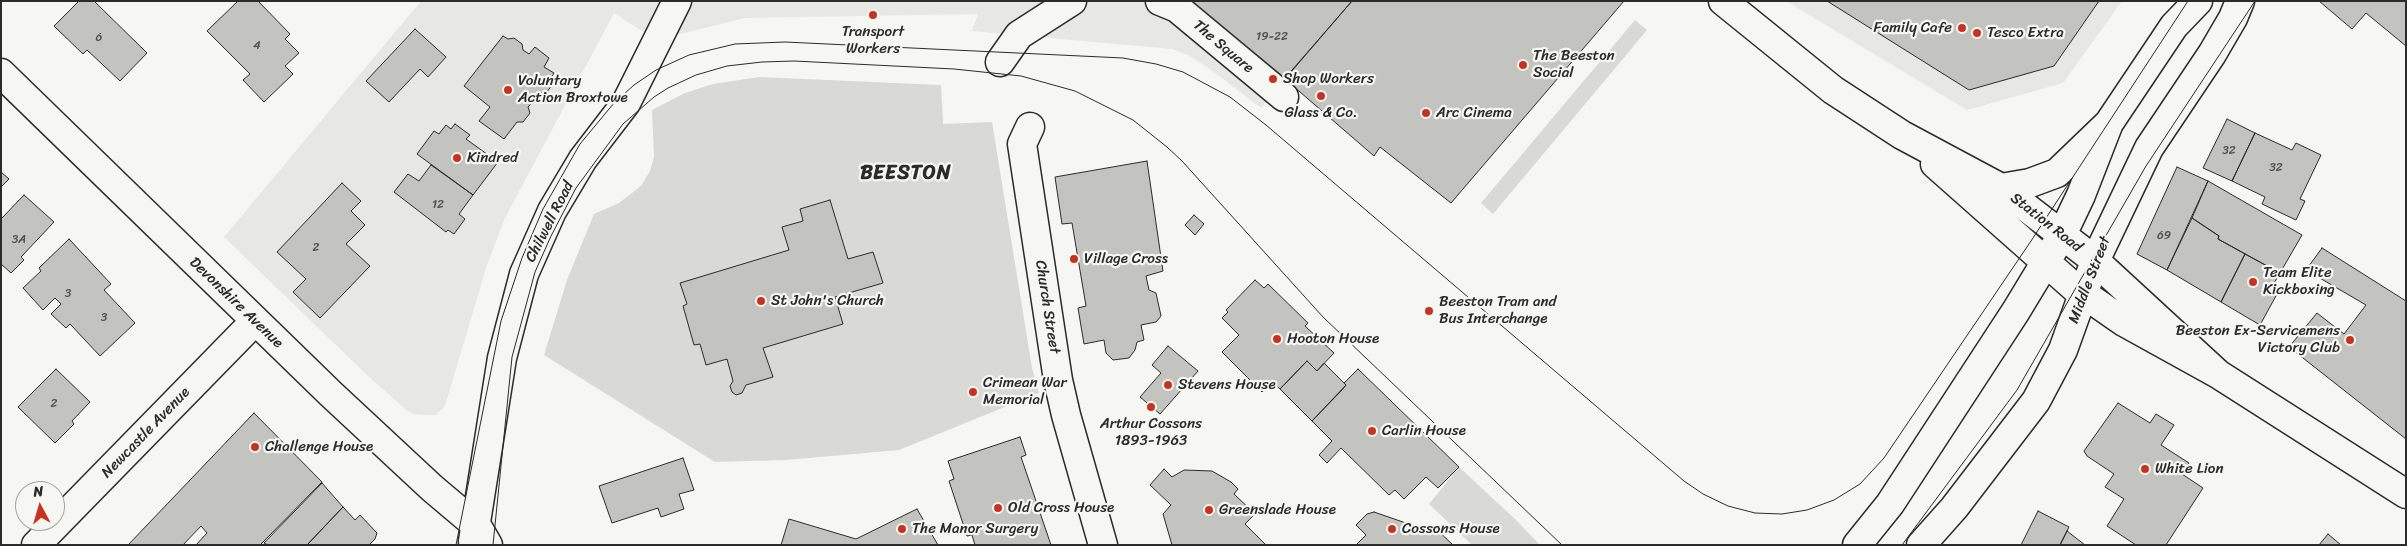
<!DOCTYPE html>
<html>
<head>
<meta charset="utf-8">
<style>
	body { margin:0 }
	#map { position:relative; width:2407px; height:546px; overflow:hidden; background:#f6f6f2; font-family:Sriracha,sans-serif }
	canvas { display:block }
	.frame { position:absolute; inset:0; border:2px solid #2b2b2b; pointer-events:none }
	.north { position:absolute; left:15px; top:481px; width:50px; height:50px; box-sizing:border-box; background:#f6f6f2; border:1px solid #a5a5a2; border-radius:50%; rotate:354deg; font-size:14px; font-weight:700; line-height:20px; text-align:center; color:#2b2b2b }
	.north::after { content:''; display:block; margin:auto; width:18px; height:22px; background:#c8321e; clip-path:polygon(50% 0,100% 100%,50% 72%,0 100%) }
</style>
</head>
<body>
<div id="map">
<canvas width="2407" height="546"></canvas>
<div class="frame"></div>
<div class="north">N</div>
</div>
<script>
const context = document.querySelector('canvas').getContext('2d');
context.lineJoin = 'round';
function fillPath(path, color) { context.fillStyle = color; context.fill(path, 'evenodd'); }
const poly = rows => new Path2D(rows.map(r => 'M' + r).join(''));
function stroke(path, color, width, dash) { context.strokeStyle = color; context.lineWidth = width; context.lineCap = dash ? 'butt' : 'round'; context.setLineDash(dash || []); context.stroke(path); }
function write(font, color, halo, rows, align = 'center') {
  context.font = font + ' Sriracha,sans-serif'; context.lineWidth = 4.5; context.setLineDash([]); context.textBaseline = 'middle'; context.strokeStyle = halo; context.fillStyle = color; for (const [text, x, y, turn = 0] of rows) {
    context.save(); context.translate(x, y); context.rotate((+turn || 0) * Math.PI / 180); context.textAlign = isNaN(turn) ? turn : align; if (halo) context.strokeText(text, 0, 0); context.fillText(text, 0, 0); context.restore();
  }
}
const built = poly([
	[421,1,1352,1,1261,108,1214,72,1190,56,1172,49,972,31,978,14,745,18,656,40,614,13,505,218,486,268,445,406,436,415,424,415,414,414,405,409,366,374,224,237],
	[1786,1,2122,1,2063,83,1967,110]
]);
const green = poly([
	[1635,20,1647,30,1493,214,1481,203],
	[759,77,941,85,943,124,992,122,1032,368,1039,393,899,450,786,460,715,462,544,355,567,280,594,214,619,203,641,186,650,171,654,157,652,110,685,93,713,84],
	[1459,467,1516,520,1540,545,1472,545,1429,504]
]);
const building = poly([
	[79,1,94,1,147,53,120,81,87,50,83,54,54,26,79,1],
	[238,1,258,1,290,34,285,39,299,53,285,66,293,74,264,102,243,80,250,74,207,31,238,1],
	[1182,1,1352,1,1279,85,1182,1],
	[1352,1,1624,1,1451,203,1380,147,1374,156,1285,79,1352,1],
	[1827,1,2099,1,2054,66,1969,90,1827,1],
	[2319,1,2406,1,2406,46,2366,13,2352,29,2319,1],
	[415,29,446,57,428,77,420,69,389,102,366,81,415,29],
	[503,36,508,39,514,38,522,44,523,50,529,54,535,47,549,58,544,67,554,73,551,78,553,84,546,93,540,93,528,107,530,113,523,122,517,122,504,139,479,121,490,107,464,86,503,36],
	[2227,119,2255,133,2232,181,2203,168,2227,119],
	[455,124,470,135,466,139,498,162,473,195,417,154,434,131,439,134,446,125,451,129,455,124],
	[2255,133,2292,150,2296,143,2321,155,2300,199,2305,201,2296,220,2262,204,2265,197,2232,181,2255,133],
	[1147,161,1163,271,1146,276,1149,290,1156,293,1161,316,1156,322,1141,325,1144,340,1137,342,1135,350,1129,358,1113,360,1106,353,1104,340,1084,344,1078,308,1086,306,1072,223,1062,224,1055,177,1147,161],
	[431,165,473,195,459,214,465,219,454,234,448,230,446,232,394,192,408,174,419,181,431,165],
	[2177,167,2208,181,2167,270,2137,254,2177,167],
	[1,172,9,179,1,187,1,172],
	[2208,181,2302,235,2280,273,2218,239,2219,236,2192,218,2208,181],
	[342,183,361,201,351,211,365,225,346,244,370,266,320,318,293,292,306,279,277,252,342,183],
	[24,195,54,222,21,257,24,260,11,273,1,264,1,219,24,195],
	[830,200,848,259,873,252,883,283,835,297,843,324,763,348,773,377,746,385,742,393,736,395,732,392,730,386,733,381,727,359,706,365,700,344,694,345,683,306,687,304,680,283,789,250,782,227,803,221,800,209,830,200],
	[1194,215,1204,224,1195,235,1185,225,1194,215],
	[2192,218,2219,236,2218,239,2245,254,2221,302,2167,270,2192,218],
	[69,239,111,284,104,290,135,323,100,356,70,324,66,328,51,314,61,304,55,298,43,310,23,288,41,271,39,268,69,239],
	[2322,248,2406,301,2406,439,2289,347,2317,313,2344,334,2366,305,2306,270,2322,248],
	[2245,254,2280,273,2270,290,2277,294,2260,325,2221,302,2245,254],
	[1255,280,1264,288,1268,284,1308,323,1305,326,1334,353,1317,371,1307,361,1280,389,1272,382,1262,392,1222,352,1239,335,1222,318,1228,312,1226,310,1255,280],
	[1168,346,1198,371,1160,414,1140,397,1161,373,1152,365,1168,346],
	[1307,361,1317,371,1324,363,1346,385,1312,421,1280,389,1307,361],
	[56,369,90,402,72,421,74,424,55,443,18,407,56,369],
	[1358,369,1459,467,1438,488,1426,477,1404,499,1395,490,1389,495,1341,448,1327,463,1319,455,1332,441,1312,421,1342,390,1346,385,1344,383,1358,369],
	[2118,403,2150,423,2156,414,2174,425,2161,445,2189,463,2182,474,2203,488,2166,545,2136,545,2107,526,2124,499,2105,487,2114,474,2087,456,2084,451,2118,403],
	[254,413,322,482,260,545,196,545,207,533,201,526,183,545,128,545,254,413],
	[1020,437,1026,455,1021,457,1051,545,975,545,972,535,967,536,949,481,954,479,948,461,1020,437],
	[683,458,694,490,679,494,684,509,661,517,658,508,612,523,599,486,683,458],
	[1164,469,1172,477,1184,470,1212,471,1231,482,1238,489,1234,494,1255,514,1245,524,1266,545,1172,545,1163,514,1171,505,1150,485,1164,469],
	[322,483,343,507,307,545,268,545,264,543,322,483],
	[343,507,355,520,360,515,377,533,375,539,369,545,307,545,343,507],
	[917,509,938,545,781,545,789,519,856,539,917,509],
	[2038,511,2069,527,2060,545,2021,545,2038,511],
	[1374,512,1429,531,1434,527,1453,545,1356,545,1366,535,1356,525,1367,514,1374,512],
	[2067,531,2085,545,2060,545,2067,531],
	[2328,534,2341,545,2319,545,2328,534]
]);
const minor = poly([
	[1160,1,1177,8,1284,97],
	[1000,62,1019,35,1072,1],
	[1,73,331,394,432,488,477,526,488,545],
	[1030,127,1022,144,1058,380,1066,415,1103,545],
	[473,541,502,358,524,274,552,211,583,159,626,103,677,1],
	[36,545,255,321]
]);
const major = poly([
	[1723,1,1833,90,1902,135,2001,188,2092,258,2218,374],
	[1935,164,2075,288,2124,322,2218,374,2406,494],
	[2001,188,2030,183,2057,173,2109,123,2174,26,2198,1],
	[1857,545,1890,504,2016,311,2062,235,2081,195,2109,123],
	[1921,545,1954,508,2036,401,2063,350,2095,261,2149,148,2212,54,2233,18,2240,1]
]);
const tram = poly([
	[456,545,501,321,522,258,543,209,580,144,614,103,634,85,656,70,689,55,735,44,785,42,1123,58,1156,64,1183,72,1230,97,1266,125,1684,481,1703,494,1728,506,1755,513,1782,514,1807,510,1834,500,1860,484,1884,458,2031,241,2188,1],
	[493,545,512,357,535,272,551,236,576,188,623,124,654,97,668,88,696,75,727,66,762,62,794,61,954,69,1021,76,1075,91,1133,120,1167,147,1182,161,1323,317,1562,545],
	[1902,545,2017,390,2146,166,2255,1]
]);
const markers = [
	[873,15,5,"#c8321e"],
	[1962,28,5,"#c8321e"],
	[1977,33,5,"#c8321e"],
	[1523,65,5,"#c8321e"],
	[1273,79,5,"#c8321e"],
	[508,90,5,"#c8321e"],
	[1321,96,5,"#c8321e"],
	[1426,113,5,"#c8321e"],
	[457,158,5,"#c8321e"],
	[1074,259,5,"#c8321e"],
	[2253,282,5,"#c8321e"],
	[761,301,5,"#c8321e"],
	[1429,311,5,"#c8321e"],
	[1277,339,5,"#c8321e"],
	[2350,340,5,"#c8321e"],
	[1168,385,5,"#c8321e"],
	[973,392,5,"#c8321e"],
	[1151,407,5,"#c8321e"],
	[1372,431,5,"#c8321e"],
	[255,447,5,"#c8321e"],
	[2145,469,5,"#c8321e"],
	[998,508,5,"#c8321e"],
	[1209,510,5,"#c8321e"],
	[902,529,5,"#c8321e"],
	[1392,529,5,"#c8321e"]
];
const numberNames = [
	["19-22",1272,37],
	["6",99,38],
	["4",257,46],
	["32",2229,151],
	["32",2276,168],
	["12",438,205],
	["69",2164,236],
	["3A",19,240],
	["2",316,248],
	["3",68,294],
	["3",104,318],
	["2",54,404]
];
const poiNames = [
	["Family Cafe",1952,28,"right"],
	["Transport",873,32,"center"],
	["Workers",873,49,"center"],
	["Tesco Extra",1987,33],
	["The Beeston",1533,56],
	["Social",1533,73],
	["Shop Workers",1283,79],
	["Voluntary",518,81],
	["Action Broxtowe",518,98],
	["Glass & Co.",1321,113,"center"],
	["Arc Cinema",1436,113],
	["Kindred",467,158],
	["Village Cross",1084,259],
	["Team Elite",2263,273],
	["Kickboxing",2263,290],
	["St John's Church",771,301],
	["Beeston Tram and",1439,302],
	["Bus Interchange",1439,319],
	["Beeston Ex-Servicemens",2340,331,"right"],
	["Victory Club",2340,348,"right"],
	["Hooton House",1287,339],
	["Crimean War",983,383],
	["Memorial",983,400],
	["Stevens House",1178,385],
	["Arthur Cossons",1151,424,"center"],
	["1893-1963",1151,441,"center"],
	["Carlin House",1382,431],
	["Challenge House",265,447],
	["White Lion",2155,469],
	["Old Cross House",1008,508],
	["Greenslade House",1219,510],
	["The Manor Surgery",912,529],
	["Cossons House",1402,529]
];
const streetNames = [
	["The Square",1223,47,40],
	["Chilwell Road",550,222,-63],
	["Station Road",2046,223,38],
	["Middle Street",2090,280,-69],
	["Devonshire Avenue",236,303,44],
	["Church Street",1047,307,81],
	["Newcastle Avenue",146,433,-46]
];
const districtNames = [
	["BEESTON",906,174]
];
fillPath(built, '#e7e7e3');
fillPath(green, '#d9d9d5');
fillPath(building, '#c3c3c0');
stroke(building, '#2b2b2b', 1);
stroke(minor, '#2b2b2b', 31);
stroke(major, '#2b2b2b', 31);
stroke(minor, '#f6f6f2', 28);
stroke(major, '#f6f6f2', 28);
stroke(tram, '#2b2b2b', 1);
for (const [x, y, r, color] of markers) { const dot = new Path2D(); dot.arc(x, y, r, 0, 2 * Math.PI); context.fillStyle = color; context.fill(dot); stroke(dot, '#f6f6f2', 2); }
write('12px', '#515150', null, numberNames);
write('15px', '#2b2b2b', '#f6f6f2', poiNames, 'left');
write('15px', '#2b2b2b', '#f6f6f2', streetNames);
context.letterSpacing = '1px';
write('bold 20px', '#2b2b2b', '#f6f6f2', districtNames);
context.letterSpacing = '0px';
</script>
</body>
</html>
